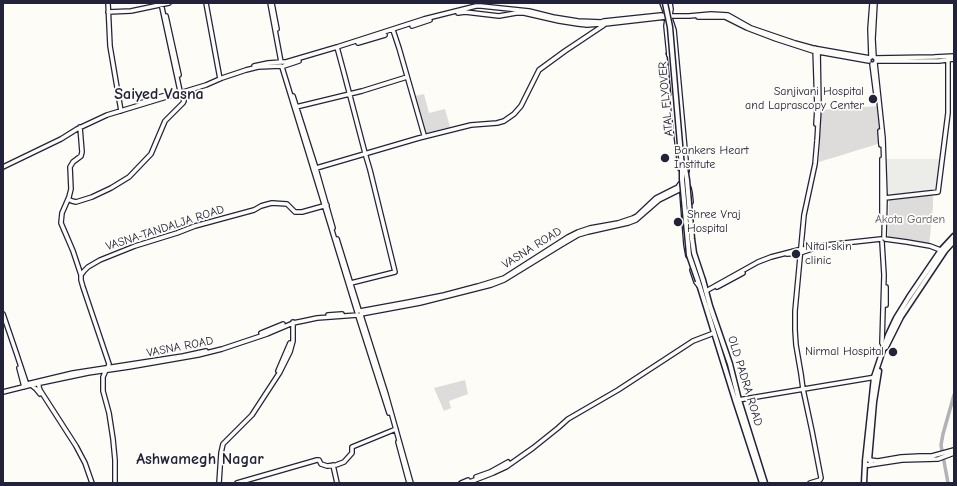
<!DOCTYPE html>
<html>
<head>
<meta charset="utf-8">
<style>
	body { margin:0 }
	#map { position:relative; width:957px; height:486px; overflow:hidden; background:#fdfcf7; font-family:"Comic Neue",sans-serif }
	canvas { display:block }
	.frame { position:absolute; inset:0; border:4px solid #22223b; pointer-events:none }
</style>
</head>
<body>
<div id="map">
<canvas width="957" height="486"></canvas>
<div class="frame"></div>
</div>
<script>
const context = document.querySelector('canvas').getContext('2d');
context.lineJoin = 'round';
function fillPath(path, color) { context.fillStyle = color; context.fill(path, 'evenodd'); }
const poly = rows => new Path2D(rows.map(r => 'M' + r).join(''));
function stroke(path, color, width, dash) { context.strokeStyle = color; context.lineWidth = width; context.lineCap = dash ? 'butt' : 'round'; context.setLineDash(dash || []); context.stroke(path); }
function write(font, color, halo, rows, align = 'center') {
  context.font = font + ' "Comic Neue",sans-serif'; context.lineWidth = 3.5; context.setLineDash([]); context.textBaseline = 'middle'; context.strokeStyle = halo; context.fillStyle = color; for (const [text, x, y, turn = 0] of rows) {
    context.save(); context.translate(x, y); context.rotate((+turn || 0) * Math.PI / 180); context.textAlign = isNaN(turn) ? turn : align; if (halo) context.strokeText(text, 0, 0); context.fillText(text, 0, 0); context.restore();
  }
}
const built = poly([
	[885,159,941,159,938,192,887,197]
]);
const green = poly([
	[424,94,429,113,445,109,450,127,425,133,415,96],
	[878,106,881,143,819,162,821,110],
	[933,195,933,206,929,246,888,238,889,200],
	[465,380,468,394,449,401,451,408,444,411,434,388]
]);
const river = poly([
	[948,483,941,445,943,434,954,395]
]);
const secondary = poly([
	[108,3,110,46,121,111],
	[206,3,220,79],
	[270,3,281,62],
	[272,3,277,29],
	[662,3,666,14],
	[108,12,131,11,169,3],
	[458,13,465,12,499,16,516,13,524,13,559,21,578,24,587,25,601,24],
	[670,15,671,9,670,3],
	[166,16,179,75],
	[671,16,689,16,711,14,728,15,751,28,795,43,813,48,870,58],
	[698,17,725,17,747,28,776,39,813,51,869,61],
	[670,18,674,30,687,171],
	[667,19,666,26,669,55],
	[604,21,661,15,666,16],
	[605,24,604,21,601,22,601,24,603,25,605,24,666,17],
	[412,26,430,20],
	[393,30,399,48,424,135],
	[358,43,385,35],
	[337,47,344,73,365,153,370,170,395,272,351,283],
	[815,48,817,108,816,124],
	[871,57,870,29,872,3],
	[874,57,873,39,875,3],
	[875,58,934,57,954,56],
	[876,61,939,61,954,59],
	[283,62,286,62,337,47,424,19,476,6,481,6,529,11,553,17,578,21,601,22],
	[875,63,883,138,885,198,884,238],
	[872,64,876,95],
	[254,66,268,63,281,62],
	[284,66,299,61],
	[282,67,357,312],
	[293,96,315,165,333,228],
	[672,97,680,169],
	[140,103,169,94],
	[296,107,362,91,407,77],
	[80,127,82,152,81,156,73,162,70,167,71,189,69,197,62,213,61,223,73,251,81,275],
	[880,131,881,145],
	[882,159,882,217],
	[3,167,61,139,77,129,107,115,206,85,222,78,246,70,258,67,281,66],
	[313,169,419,138,471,125,497,123,504,121,514,114,521,106,539,70,565,51,604,25],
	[689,188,690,193,691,202],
	[682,193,686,245,688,256],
	[885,198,938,192,948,113,948,57],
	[68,199,72,201,76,202,92,197,111,188,129,177,151,154,165,121,183,103,184,101,180,91,161,3],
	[337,239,359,310],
	[885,239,907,242,930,246,943,251],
	[882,242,884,275,882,343,885,348],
	[690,249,694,263],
	[787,254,800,253,812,249],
	[692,270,696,282,699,286],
	[717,287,743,273],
	[706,291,758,262,771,257,798,250,826,245,881,239],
	[886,305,886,287],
	[360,311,409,302,444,295,478,286,504,278,568,237,578,232,590,228,618,223,633,218,637,216,656,198,678,187,680,184],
	[3,314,16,352,27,385],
	[361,314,420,303,491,285,504,280,561,245,578,235,588,232,628,223,636,220,659,200,679,190,681,187],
	[328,315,342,314],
	[361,315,386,394,411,483],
	[358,316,389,413],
	[261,333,283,324],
	[19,368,24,387],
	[278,371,290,343],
	[39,382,39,387,40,390,76,446,85,463,92,483],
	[27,384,73,373,183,356,206,351],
	[31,385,36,389,40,394],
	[3,392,31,385,88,373,129,367,198,355,222,349,267,334,293,323,303,321,317,318,358,315],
	[738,400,876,377],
	[398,442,409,483],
	[869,460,878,461,901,457,920,456,932,456,954,450],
	[333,465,337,483],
	[869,465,902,460,938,459,954,453],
	[476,477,490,472,508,462],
	[115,483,115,460,113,439,109,413,103,391,103,377,106,370,108,367,109,364,83,287,81,280,81,275,84,271,88,267,100,260,135,246,177,233,195,226,254,210,261,206,268,204,272,203,287,204,295,212,302,212,327,205],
	[219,483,221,453,223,444,252,415,280,372,290,352,293,341,293,322],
	[237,483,317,460,319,460,321,464,327,466,336,465,344,462,352,453,352,447,396,429],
	[461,483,468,480],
	[467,483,493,473,506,467,533,448,558,428,568,419,618,390,693,341,714,333],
	[810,483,820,480,821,478,812,431,803,389,801,374,796,345,795,330,795,311,804,215,815,164,817,141,819,108,818,49]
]);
const primary = poly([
	[669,54,670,56,674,100,676,106],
	[703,280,710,306,730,364,739,400,765,483],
	[698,281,735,400,762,483],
	[886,347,901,317,945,251,954,241],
	'865 462a3 3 0 1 1 6 0a3 3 0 1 1-6 0Z',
	[869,460,874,402,879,371],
	[865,461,874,377,888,335,896,318,909,297,941,250,954,236],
	[864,483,865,463]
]);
const primaryBridge = poly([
	[665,3,670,27,682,168,682,179,688,244,689,255,698,281],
	[685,168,687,180,692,239,694,253,703,280]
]);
const markers = [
	[873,99,5,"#22223b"],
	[665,158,5,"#22223b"],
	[678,222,5,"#22223b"],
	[796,254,5,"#22223b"],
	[893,352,5,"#22223b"]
];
const poiNames = [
	["Sanjivani Hospital",864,92,"right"],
	["and Laprascopy Center",864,106,"right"],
	["Bankers Heart",674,151],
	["Institute",674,165],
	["Shree Vraj",687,215],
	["Hospital",687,229],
	["Nital skin",805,247],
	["clinic",805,261],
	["Nirmal Hospital",884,352,"right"]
];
const streetNames = [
	["ATAL FLYOVER",666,99,-95],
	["VASNA-TANDALJA ROAD",165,228,-18],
	["VASNA ROAD",532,248,-32],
	["VASNA ROAD",180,347,-11],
	["OLD PADRA ROAD",745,381,73]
];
const parkNames = [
	["Akota Garden",910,220]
];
const districtNames = [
	["Saiyed Vasna",159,94],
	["Ashwamegh Nagar",200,459]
];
fillPath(built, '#ecece9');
fillPath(green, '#dddcdb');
stroke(river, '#b2b2b7', 3.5);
stroke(secondary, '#22223b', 6);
stroke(primary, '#22223b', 7);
stroke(secondary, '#fdfcf7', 3.5);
stroke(primary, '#fdfcf7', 4);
stroke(primaryBridge, '#22223b', 7, []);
stroke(primaryBridge, '#fdfcf7', 4);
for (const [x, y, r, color] of markers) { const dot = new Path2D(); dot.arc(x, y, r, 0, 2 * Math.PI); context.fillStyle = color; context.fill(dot); stroke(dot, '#fdfcf7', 1.5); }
write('12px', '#22223b', '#fdfcf7', poiNames, 'left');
write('12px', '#22223b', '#fdfcf7', streetNames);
write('12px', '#5a5a6b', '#fdfcf7', parkNames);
write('bold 16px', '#22223b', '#fdfcf7', districtNames);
</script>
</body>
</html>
